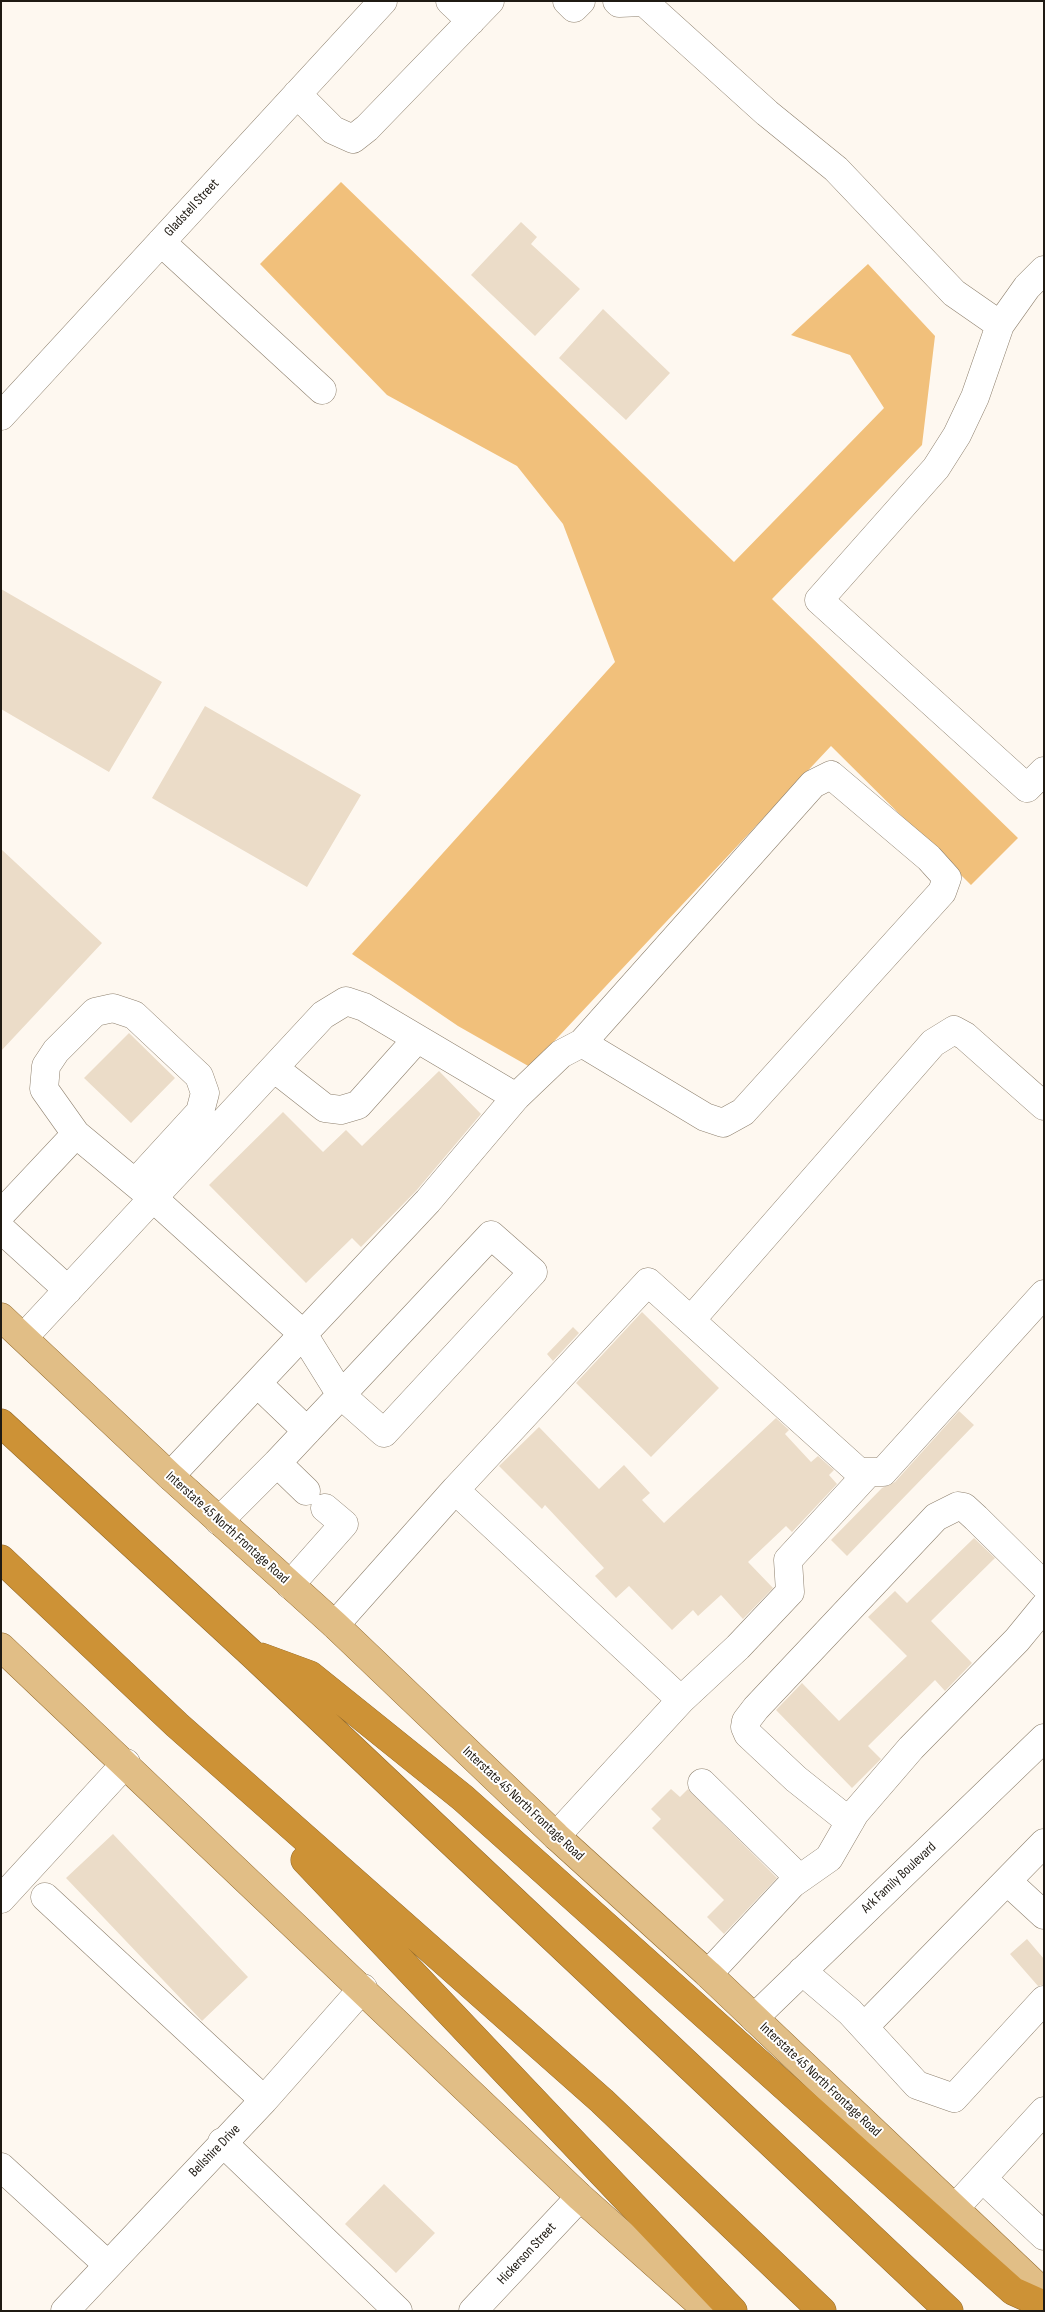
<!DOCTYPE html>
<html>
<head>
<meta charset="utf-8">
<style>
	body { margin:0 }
	#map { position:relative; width:1045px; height:2312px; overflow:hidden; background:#fef8f0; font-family:"Sofia Sans Condensed",sans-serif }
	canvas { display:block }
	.frame { position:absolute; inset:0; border:2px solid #1f1a13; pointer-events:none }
</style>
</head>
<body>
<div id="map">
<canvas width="1045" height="2312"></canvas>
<div class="frame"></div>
</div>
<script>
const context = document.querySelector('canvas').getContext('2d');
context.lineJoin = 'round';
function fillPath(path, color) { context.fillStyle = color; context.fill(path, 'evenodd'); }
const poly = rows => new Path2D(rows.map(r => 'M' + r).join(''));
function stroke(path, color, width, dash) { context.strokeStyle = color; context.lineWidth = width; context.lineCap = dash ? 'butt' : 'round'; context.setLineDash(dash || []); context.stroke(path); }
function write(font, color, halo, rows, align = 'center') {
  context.font = font + ' "Sofia Sans Condensed",sans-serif'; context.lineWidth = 4; context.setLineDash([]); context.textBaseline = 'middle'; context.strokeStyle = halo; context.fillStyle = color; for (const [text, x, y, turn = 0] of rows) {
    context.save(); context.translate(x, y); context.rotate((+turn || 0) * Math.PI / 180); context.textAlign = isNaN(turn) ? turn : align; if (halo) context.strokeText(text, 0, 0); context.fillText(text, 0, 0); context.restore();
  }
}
const green = poly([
	[341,182,734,562,884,408,850,355,791,335,868,264,935,336,922,445,772,599,1018,838,971,885,831,746,530,1067,458,1026,352,954,615,662,563,524,517,466,387,395,260,264]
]);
const building = poly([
	[521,222,537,237,531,244,580,289,535,336,471,275],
	[603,309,670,373,626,420,559,358],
	[1,589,162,682,109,772,1,709],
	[205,706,361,795,307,887,152,798],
	[1,849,102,943,1,1051],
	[129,1033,175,1078,131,1123,84,1078],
	[439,1071,481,1114,416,1191,361,1247,352,1238,306,1283,209,1185,283,1112,323,1152,346,1130,362,1146],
	[642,1312,719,1388,651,1457,576,1383],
	[573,1327,579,1333,553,1361,547,1354],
	[959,1411,974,1425,847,1556,831,1540,882,1488,895,1482],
	[776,1418,789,1430,785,1434,811,1462,818,1456,834,1470,829,1475,837,1484,792,1532,786,1526,748,1562,773,1588,743,1619,721,1595,698,1616,693,1610,672,1630,629,1586,616,1598,595,1576,604,1568,545,1505,542,1509,499,1466,539,1427,599,1489,624,1465,650,1493,642,1500,664,1523],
	[974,1538,995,1558,931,1621,972,1663,945,1691,935,1680,868,1746,881,1759,852,1788,776,1710,802,1683,839,1721,907,1656,868,1617,895,1591,907,1603],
	[671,1789,680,1797,688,1789,777,1878,724,1934,707,1917,724,1900,652,1828,661,1819,651,1809],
	[113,1834,248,1977,202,2021,66,1878],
	[1027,1939,1044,1959,1044,1985,1038,1986,1010,1954],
	[384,2184,435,2233,396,2273,345,2224]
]);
const minor = poly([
	[450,1,471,21],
	[567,1,574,8,581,1],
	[617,1,619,3,643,2],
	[643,1,767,113,836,169,954,293,1000,325],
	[297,94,333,130,353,139,367,128,490,1],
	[161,242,322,390],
	[1044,270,1027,287,1000,325,975,397,957,435,936,468,819,600,1027,788,1044,771],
	[1,416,383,1],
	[274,1068,325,1108,341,1110,358,1105,417,1039],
	[76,1134,44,1089,46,1066,56,1051,95,1012,113,1008,134,1015,199,1076,205,1093,200,1112,135,1183],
	[1,1214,76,1134,153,1198,303,1334,341,1395,384,1433,533,1272,491,1235,341,1395,307,1431,277,1463],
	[1,1229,68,1290],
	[691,1320,933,1043,954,1030,965,1036,1044,1106],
	[24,1337,323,1015,346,1001,364,1007,516,1097],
	[258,1384,307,1431],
	[170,1476,428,1201,516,1097,561,1054,582,1043,705,1117,723,1123,743,1112,942,892,947,878,929,858,831,775,813,784,582,1043],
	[455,1490,648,1282,859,1472,883,1472,1044,1294],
	[219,1521,277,1463,306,1491],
	[290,1585,344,1524,325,1508],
	[335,1625,455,1490,681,1700,556,1836],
	[681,1700,738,1647,790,1592,788,1560,869,1472],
	[702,1783,790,1869,794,1876,792,1884,708,1974],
	[850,1822,796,1779,748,1734,745,1727,746,1721,756,1708,936,1517,958,1506,964,1507,976,1518,1044,1585],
	[1007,1881,1044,1915],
	[792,1884,829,1858,855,1813,911,1748,1017,1640,1044,1607],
	[45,1897,264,2100],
	[1,1899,126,1763],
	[802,1971,850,2012,917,2085,954,2098,1044,2000],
	[754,2018,1044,1738],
	[864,2027,1044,1843],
	[222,2142,398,2311],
	[1,2167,108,2265],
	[983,2179,1044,2236],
	[955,2208,1044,2111],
	[65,2311,264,2100,363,1988],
	[473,2311,580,2197]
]);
const major = poly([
	[1,1317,170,1476,335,1625,556,1836,708,1974,1044,2293],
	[1,1647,580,2197,708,2311]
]);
const highway = poly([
	[1,1423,252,1654,949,2311],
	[1,1559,177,1725,602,2101,822,2311],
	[261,1657,310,1675,463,1798,1013,2291,1044,2305],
	[305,1860,733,2311]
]);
const streetNames = [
	["Gladstell Street",192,208,-47],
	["Interstate 45 North Frontage Road",227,1528,42],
	["Interstate 45 North Frontage Road",523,1804,43],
	["Ark Family Boulevard",899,1878,-43],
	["Interstate 45 North Frontage Road",820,2080,43],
	["Bellshire Drive",215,2151,-46],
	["Hickerson Street",527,2254,-47]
];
fillPath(green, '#f1c07b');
fillPath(building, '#ebdcc8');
stroke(minor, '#8e806e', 29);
stroke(major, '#90682a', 29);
stroke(highway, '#90682a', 29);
stroke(minor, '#fff', 28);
stroke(major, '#e1be86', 28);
stroke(highway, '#cd9236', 28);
write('14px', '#1f1a13', '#fff', streetNames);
</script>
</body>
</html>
